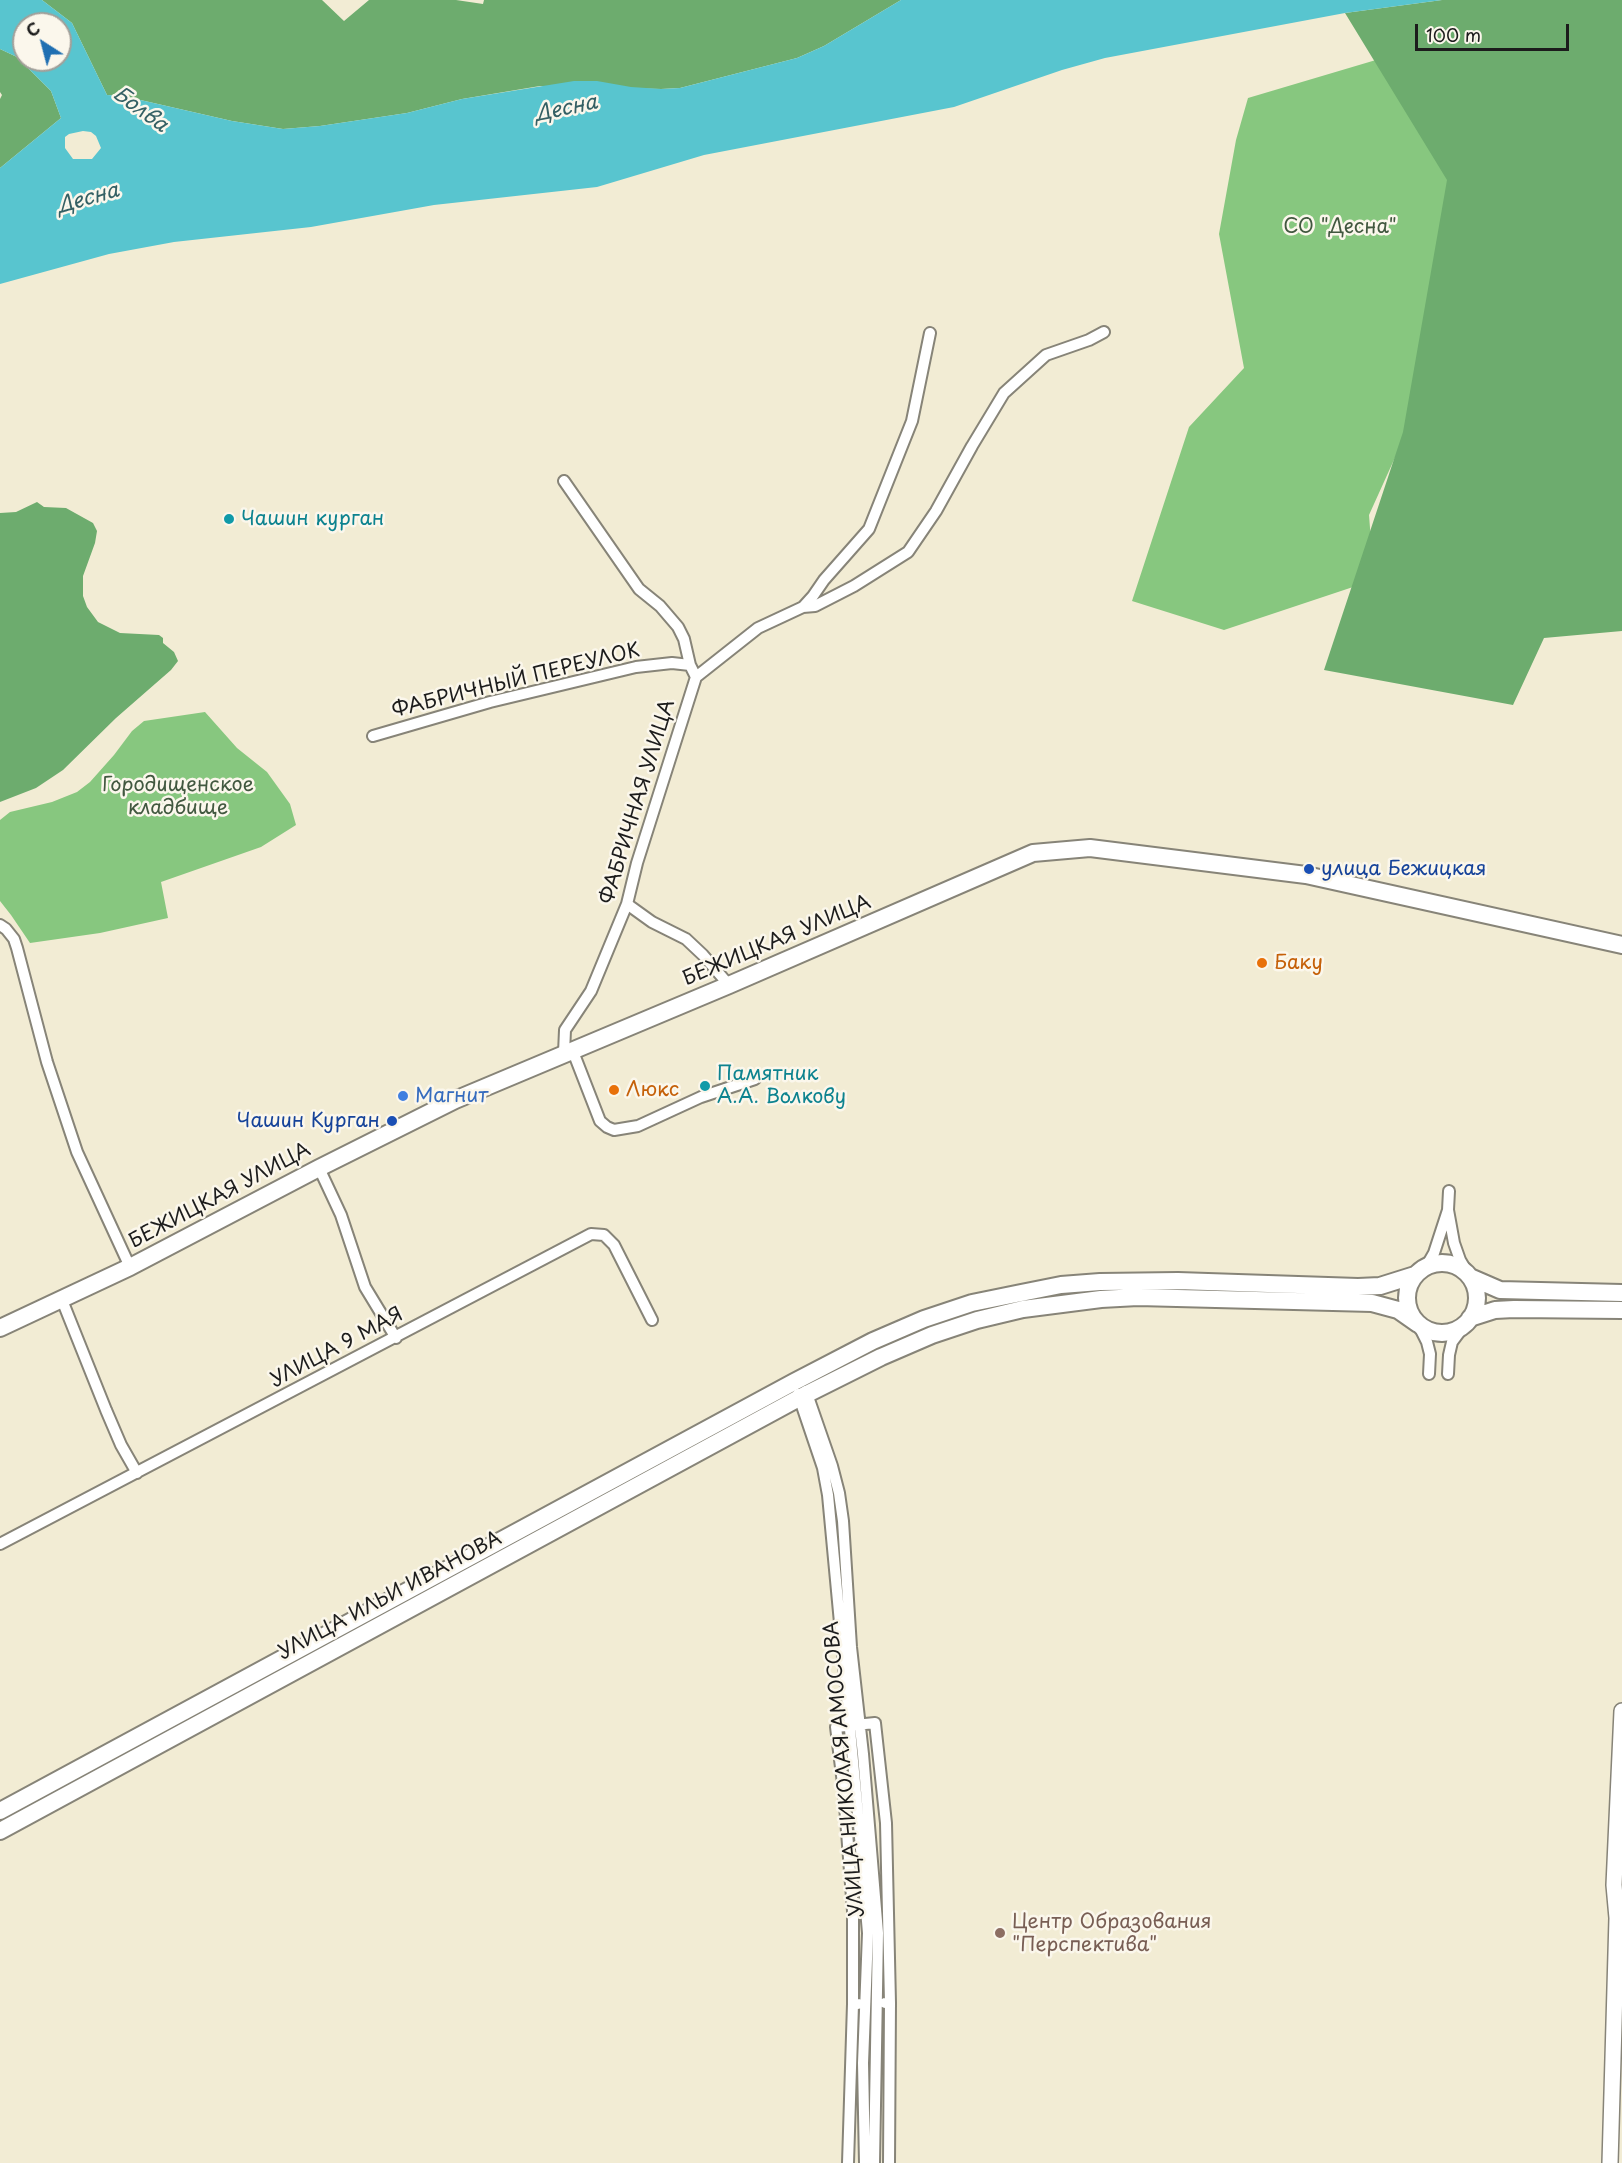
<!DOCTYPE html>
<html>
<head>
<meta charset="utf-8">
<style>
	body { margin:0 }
	#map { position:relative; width:1622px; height:2163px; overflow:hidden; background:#f2ecd4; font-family:"Playpen Sans",sans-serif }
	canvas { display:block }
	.north { position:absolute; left:12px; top:12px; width:60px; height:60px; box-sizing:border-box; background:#fbf7ec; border:2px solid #a29f99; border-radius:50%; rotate:324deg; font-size:16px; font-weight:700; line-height:24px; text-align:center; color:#1c1c1c }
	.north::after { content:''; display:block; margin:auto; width:21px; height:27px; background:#1f6fb2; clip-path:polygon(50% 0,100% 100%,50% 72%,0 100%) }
	.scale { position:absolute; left:1415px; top:24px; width:154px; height:27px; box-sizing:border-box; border:3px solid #1c1c1c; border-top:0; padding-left:8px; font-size:18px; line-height:21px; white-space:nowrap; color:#1c1c1c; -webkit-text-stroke:4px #fbf7ec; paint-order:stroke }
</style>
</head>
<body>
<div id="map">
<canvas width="1622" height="2163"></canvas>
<div class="north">С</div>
<div class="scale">100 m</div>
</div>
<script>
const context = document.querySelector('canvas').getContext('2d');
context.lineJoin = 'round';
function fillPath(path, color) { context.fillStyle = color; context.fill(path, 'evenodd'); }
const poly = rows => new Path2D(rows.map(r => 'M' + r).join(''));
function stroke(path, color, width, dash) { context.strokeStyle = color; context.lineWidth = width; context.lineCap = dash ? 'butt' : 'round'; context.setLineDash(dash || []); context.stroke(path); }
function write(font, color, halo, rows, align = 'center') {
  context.font = font + ' "Playpen Sans",sans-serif'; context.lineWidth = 5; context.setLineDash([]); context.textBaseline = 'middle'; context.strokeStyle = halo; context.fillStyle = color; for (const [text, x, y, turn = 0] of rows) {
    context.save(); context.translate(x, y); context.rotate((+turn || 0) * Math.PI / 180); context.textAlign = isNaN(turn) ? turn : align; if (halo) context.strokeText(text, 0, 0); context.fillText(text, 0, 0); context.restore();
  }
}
const green = poly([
	[1386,57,1459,169,1426,389,1369,515,1374,580,1224,630,1132,601,1189,427,1244,368,1219,234,1236,140,1248,98],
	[205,712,237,748,267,772,290,804,296,825,261,847,161,882,168,918,100,933,30,943,11,915,0,901,0,820,10,812,52,802,77,792,90,782,114,755,132,731,144,721]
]);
const forest = poly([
	[42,0,322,0,344,21,369,0,456,0,483,4,484,0,901,0,824,46,797,58,680,88,661,89,540,86,462,99,407,113,320,126,283,129,232,121,123,96,107,95,72,23],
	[1442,0,1622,0,1622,631,1544,638,1513,705,1324,670,1403,432,1447,180,1345,13],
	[0,49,17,57,51,91,61,118,0,168,0,99,2,95,0,92],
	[37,502,44,507,66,508,93,523,97,531,95,543,83,576,83,596,87,607,98,622,120,633,159,635,163,638,163,643,174,652,178,661,171,670,116,718,63,770,36,788,0,802,0,513,16,512]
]);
const water = poly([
	[0,0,42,0,72,23,107,95,123,96,232,121,283,129,320,126,407,113,462,99,574,81,597,81,631,87,661,89,680,88,797,58,824,46,901,0,1442,0,1345,13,1105,58,1062,70,954,107,704,155,597,187,434,205,311,227,174,242,109,254,0,284,0,168,61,118,51,91,17,57,0,49],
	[24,24,60,24,60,60,24,60],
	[83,131,91,132,96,136,101,148,92,159,73,159,65,148,65,137,69,134]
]);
const street = poly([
	[564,481,639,589,660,606,678,627,684,639,690,665],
	[803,607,813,596,824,580,869,529,912,421,930,333],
	[373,736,490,702,636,667,672,663,690,665,696,677],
	[627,904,652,922,686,939,703,955,729,985],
	[0,925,6,929,14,939,17,948,47,1062,77,1152,130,1267],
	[572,1049,600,1121,607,1127,614,1130,638,1126,701,1097,755,1079],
	[564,1053,565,1030,591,991,627,904,637,863,696,677,758,628,803,607,815,606,854,586,908,552,936,511,972,446,1004,393,1046,355,1089,340,1104,332],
	[319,1168,341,1215,365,1287,396,1338],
	[1448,1210,1449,1191],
	[1426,1267,1434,1253,1448,1210,1454,1243,1460,1260,1470,1277],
	[62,1300,106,1410,121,1445,137,1473],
	[1418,1324,1427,1342,1430,1354,1429,1374],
	[1448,1374,1449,1355,1452,1342,1470,1318],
	[806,1391,832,1466,839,1493,843,1521,851,1647,863,1754,878,1933,874,2163],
	[798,1394,823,1468,828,1495,859,1825,868,1933,863,2063,865,2163],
	[0,1544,591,1234,604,1235,614,1245,652,1320],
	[885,2003,890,2003,889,2163],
	[853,2004,853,1911,844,1792,836,1727,875,1723,886,1823,890,2003],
	[848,2163,853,2004,858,2004]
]);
const secondary = poly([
	[1610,2163,1617,1918,1614,1885,1622,1711]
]);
const primary = poly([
	'1407 1298a35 35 0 1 1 70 0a35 35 0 1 1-70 0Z',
	[1470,1277,1500,1290,1622,1293],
	[1470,1318,1495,1310,1514,1309,1622,1310],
	[0,1328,130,1267,319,1168,455,1100,729,985,1033,853,1090,848,1306,875,1622,945],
	[0,1811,794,1382,873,1341,924,1319,972,1303,1021,1293,1061,1285,1100,1282,1178,1281,1358,1287,1380,1286,1415,1275],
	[0,1831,799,1398,881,1357,932,1335,977,1320,1023,1309,1101,1299,1138,1297,1372,1303,1398,1310,1418,1324]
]);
const markers = [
	[229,519,6,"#0f9aa8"],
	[1309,869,6,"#1a4fb4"],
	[1262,963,6,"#e8710a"],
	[705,1086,6,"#0f9aa8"],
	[614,1090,6,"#e8710a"],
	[403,1096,6,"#3f7fe0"],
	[392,1121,6,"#1a4fb4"],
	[1000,1933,6,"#8d6e63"]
];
const parkNames = [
	["СО \"Десна\"",1340,227],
	["Городищенское",178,785],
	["кладбище",178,808]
];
const cultureNames = [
	["Чашин курган",241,519],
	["Памятник",717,1074],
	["А.А. Волкову",717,1097]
];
const streetNames = [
	["ФАБРИЧНЫЙ ПЕРЕУЛОК",516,681,-14],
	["ФАБРИЧНАЯ УЛИЦА",638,802,-73],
	["БЕЖИЦКАЯ УЛИЦА",777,941,-23],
	["БЕЖИЦКАЯ УЛИЦА",220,1196,-28],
	["УЛИЦА 9 МАЯ",337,1348,-28],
	["УЛИЦА ИЛЬИ ИВАНОВА",390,1596,-28],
	["УЛИЦА НИКОЛАЯ АМОСОВА",845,1769,-95]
];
const transitNames = [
	["улица Бежицкая",1321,869],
	["Чашин Курган",380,1121,"right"]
];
const foodNames = [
	["Баку",1274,963],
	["Люкс",626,1090]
];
const shopNames = [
	["Магнит",415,1096]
];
const educationNames = [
	["Центр Образования",1012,1922],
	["\"Перспектива\"",1012,1945]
];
const waterNames = [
	["Десна",566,109,-12],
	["Болва",140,110,36],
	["Десна",88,199,-16]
];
fillPath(green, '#87c77f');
fillPath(forest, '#6dac6e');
fillPath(water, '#58c5cf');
stroke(street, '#878478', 14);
stroke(secondary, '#878478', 18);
stroke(primary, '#878478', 20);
stroke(street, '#fff', 10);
stroke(secondary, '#fff', 15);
stroke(primary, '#fff', 16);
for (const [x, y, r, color] of markers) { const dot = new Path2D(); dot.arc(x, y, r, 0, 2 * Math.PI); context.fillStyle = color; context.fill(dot); stroke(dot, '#fbf7ec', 2); }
write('20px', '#41583f', '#fbf7ec', parkNames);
write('20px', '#0d838f', '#fbf7ec', cultureNames, 'left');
write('20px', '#1c1c1c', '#fbf7ec', streetNames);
write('20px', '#164399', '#fbf7ec', transitNames, 'left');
write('20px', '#c56008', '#fbf7ec', foodNames, 'left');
write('20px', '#366cbe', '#fbf7ec', shopNames, 'left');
write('20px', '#785e54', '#fbf7ec', educationNames, 'left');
write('italic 21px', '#346064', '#fbf7ec', waterNames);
</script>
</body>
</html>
